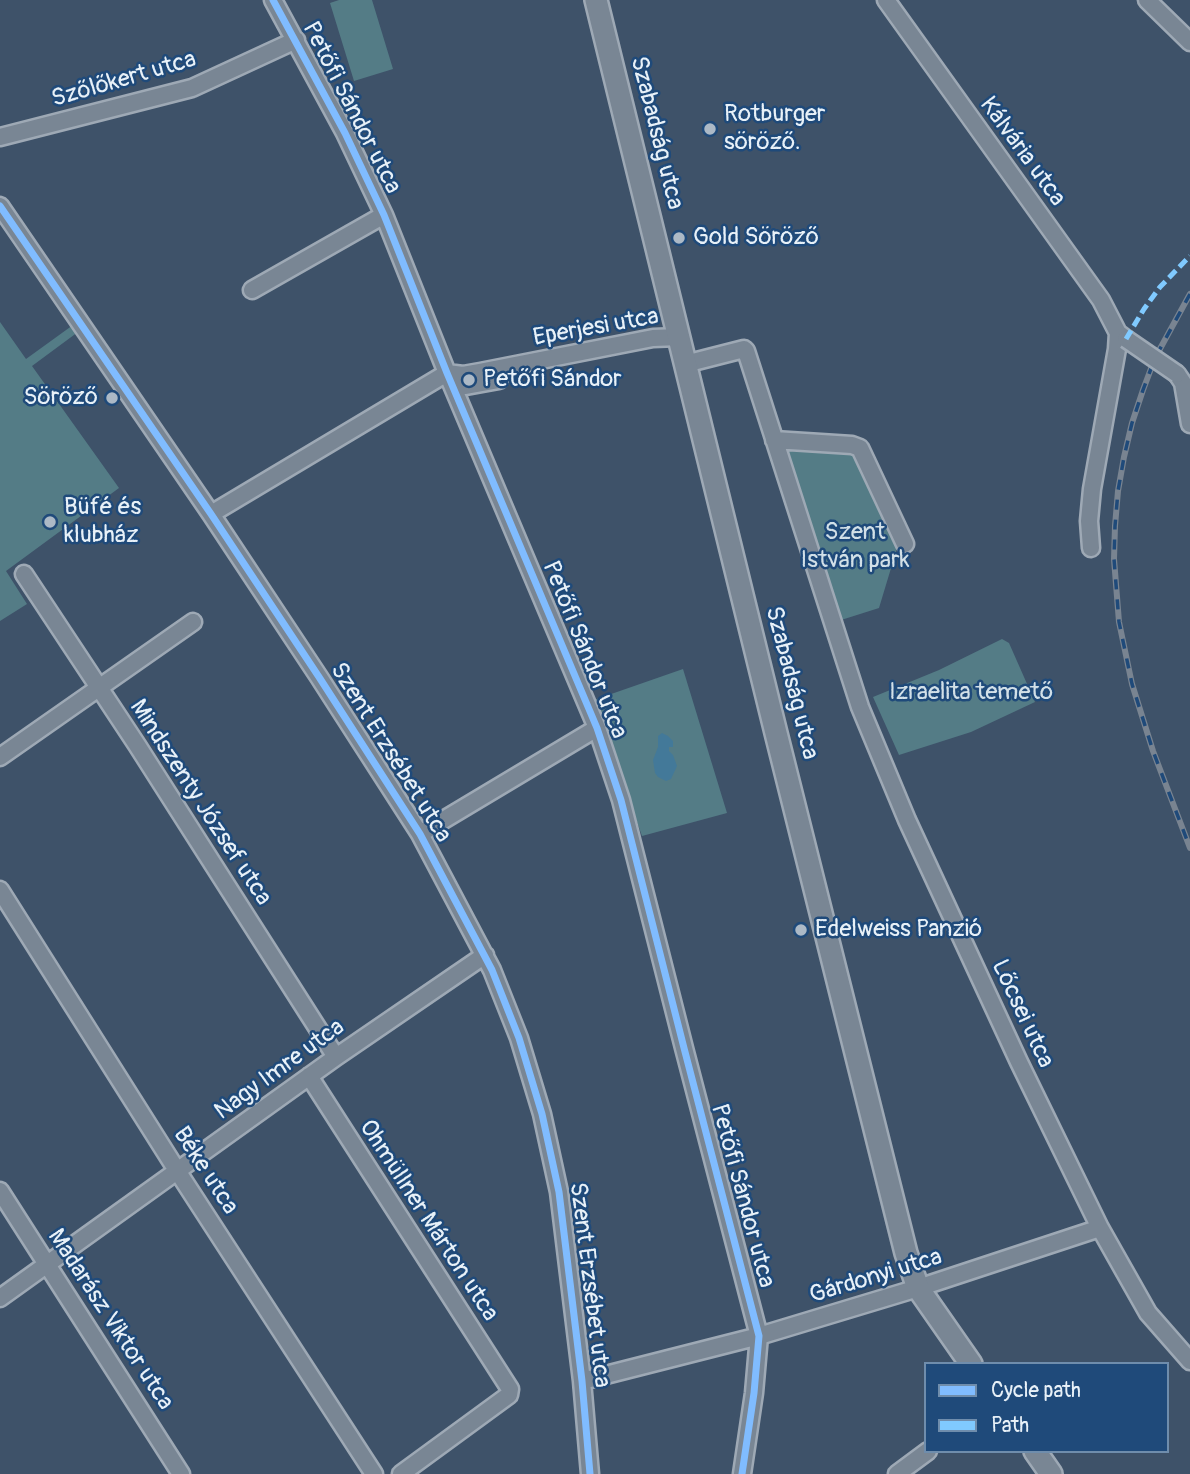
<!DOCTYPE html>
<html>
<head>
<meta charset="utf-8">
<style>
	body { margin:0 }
	#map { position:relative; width:1190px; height:1474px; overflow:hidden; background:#3e5269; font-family:Pangolin,sans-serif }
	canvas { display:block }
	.legend { position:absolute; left:924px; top:1362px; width:245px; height:91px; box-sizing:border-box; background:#1f4a7a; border:2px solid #6f8dac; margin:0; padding:9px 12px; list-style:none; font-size:21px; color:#e8f1f8 }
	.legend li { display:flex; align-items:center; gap:14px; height:35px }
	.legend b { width:35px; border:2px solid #6f8dac }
</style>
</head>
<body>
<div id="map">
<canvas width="1190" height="1474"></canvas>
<ul class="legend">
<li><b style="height:9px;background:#80bcff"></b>Cycle path</li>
<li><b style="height:9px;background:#80caff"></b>Path</li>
</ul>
</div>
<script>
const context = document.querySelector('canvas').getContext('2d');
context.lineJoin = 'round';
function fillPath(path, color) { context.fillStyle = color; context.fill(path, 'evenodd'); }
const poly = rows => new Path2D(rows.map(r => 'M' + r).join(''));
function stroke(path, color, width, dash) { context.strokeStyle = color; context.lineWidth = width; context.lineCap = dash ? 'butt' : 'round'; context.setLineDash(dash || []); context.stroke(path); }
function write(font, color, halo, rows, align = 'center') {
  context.font = font + ' Pangolin,sans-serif'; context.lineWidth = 5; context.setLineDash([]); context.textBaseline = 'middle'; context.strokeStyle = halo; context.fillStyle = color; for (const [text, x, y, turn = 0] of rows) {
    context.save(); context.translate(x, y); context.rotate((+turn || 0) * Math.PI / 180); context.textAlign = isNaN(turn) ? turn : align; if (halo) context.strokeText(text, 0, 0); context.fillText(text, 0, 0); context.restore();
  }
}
const green = poly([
	[339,0,372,0,393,69,354,81,330,3],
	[0,322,26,359,73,325,78,332,32,366,119,488,6,571,27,604,0,621],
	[781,448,849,451,857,456,898,545,879,608,838,621],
	[1002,639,1009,643,1035,702,971,732,899,755,873,697,939,670],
	[683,669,727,813,642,836,594,700]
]);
const water = poly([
	[662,733,668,736,673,741,673,747,669,747,669,751,673,755,677,766,671,779,666,781,658,777,655,773,653,760,658,747,658,736]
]);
const street = poly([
	[273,0,345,133,384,215,447,373,597,728,621,800,684,1048,759,1336,754,1393,742,1474],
	[886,0,1101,300,1118,333,1126,339],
	[1147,0,1190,42],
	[0,137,192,88,296,40],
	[0,206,211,514,319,677,420,834,492,970,519,1038,542,1114,559,1192,582,1381,590,1474],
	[252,290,384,215],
	[685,364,744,349,746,351,860,707,907,820,1019,1062,1100,1228,1148,1313,1190,1361],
	[1177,374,1183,383,1190,424],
	[449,375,456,382,466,386,499,380],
	[774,440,852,445,860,448,905,544],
	[211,514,447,373,463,375,480,372,653,338,679,337],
	[1091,548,1089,521,1092,489,1117,349,1118,333],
	[24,574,137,745,336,1057],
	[0,757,193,622],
	[420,834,597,728],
	[0,890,178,1172,374,1474],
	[309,1076,510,1389,509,1395,401,1474],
	[0,1191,181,1474],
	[0,1298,336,1057,485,955],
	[582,1381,759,1336,918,1288,1100,1228],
	[897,1474,928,1451]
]);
const secondary = poly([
	[596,0,776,733,906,1253,918,1288,971,1364],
	[1035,1451,1051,1474]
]);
const rail = poly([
	[1190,294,1155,358,1143,390,1132,423,1124,457,1118,491,1115,526,1114,559,1119,622,1132,684,1153,751,1190,848]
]);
const streetBridge = poly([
	[1126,339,1177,374]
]);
const quiet = poly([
	[1126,339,1144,309,1160,287,1190,256]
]);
const cycleway = poly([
	[273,0,345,133,384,215,447,373,597,728,621,800,684,1048,759,1336,754,1393,742,1474],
	[0,206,211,514,319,677,420,834,492,970,519,1038,542,1114,559,1192,582,1381,590,1474]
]);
const markers = [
	[710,129,7,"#acb9c6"],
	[679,238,7,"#acb9c6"],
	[469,380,7,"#acb9c6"],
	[112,398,7,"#acb9c6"],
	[50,522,7,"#acb9c6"],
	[801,930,7,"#acb9c6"]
];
const streetNames = [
	["Szőlőkert utca",124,80,-16],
	["Petőfi Sándor utca",351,108,63],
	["Szabadság utca",656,133,76],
	["Kálvária utca",1022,152,54],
	["Eperjesi utca",596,328,-10],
	["Petőfi Sándor utca",584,650,68],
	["Szabadság utca",791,683,76],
	["Szent Erzsébet utca",390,753,58],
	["Mindszenty József utca",200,803,57],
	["Lőcsei utca",1022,1014,65],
	["Nagy Imre utca",280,1070,-36],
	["Béke utca",205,1171,57],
	["Petőfi Sándor utca",742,1196,75],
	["Ohmüllner Márton utca",428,1221,57],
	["Gárdonyi utca",876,1277,-17],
	["Szent Erzsébet utca",589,1285,83],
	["Madarász Viktor utca",110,1320,57]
];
const poiNames = [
	["Rotburger",724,115],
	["söröző.",724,143],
	["Gold Söröző",693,238],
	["Petőfi Sándor",483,380],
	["Söröző",98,398,"right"],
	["Büfé és",64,508],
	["klubház",64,536],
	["Edelweiss Panzió",815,930]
];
const parkNames = [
	["Szent",855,533],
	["István park",855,561],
	["Izraelita temető",971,693]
];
fillPath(green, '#547c86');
fillPath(water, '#437999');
stroke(street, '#9ea9b5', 21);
stroke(secondary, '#9ea9b5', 26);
stroke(street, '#798694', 16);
stroke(secondary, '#798694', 21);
stroke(rail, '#798491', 6);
stroke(rail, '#1f4a7a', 3.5, [10]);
stroke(streetBridge, '#9ea9b5', 21, []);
stroke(streetBridge, '#798694', 16);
stroke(quiet, '#80caff', 5, [10, 5]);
stroke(cycleway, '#80bcff', 7);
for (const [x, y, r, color] of markers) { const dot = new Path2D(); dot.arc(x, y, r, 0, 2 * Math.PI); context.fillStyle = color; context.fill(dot); stroke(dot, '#1f4a7a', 2.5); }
write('24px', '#e8f1f8', '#1f4a7a', streetNames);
write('24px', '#e8f1f8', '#1f4a7a', poiNames, 'left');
write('24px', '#d2e0e8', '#1f4a7a', parkNames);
</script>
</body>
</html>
